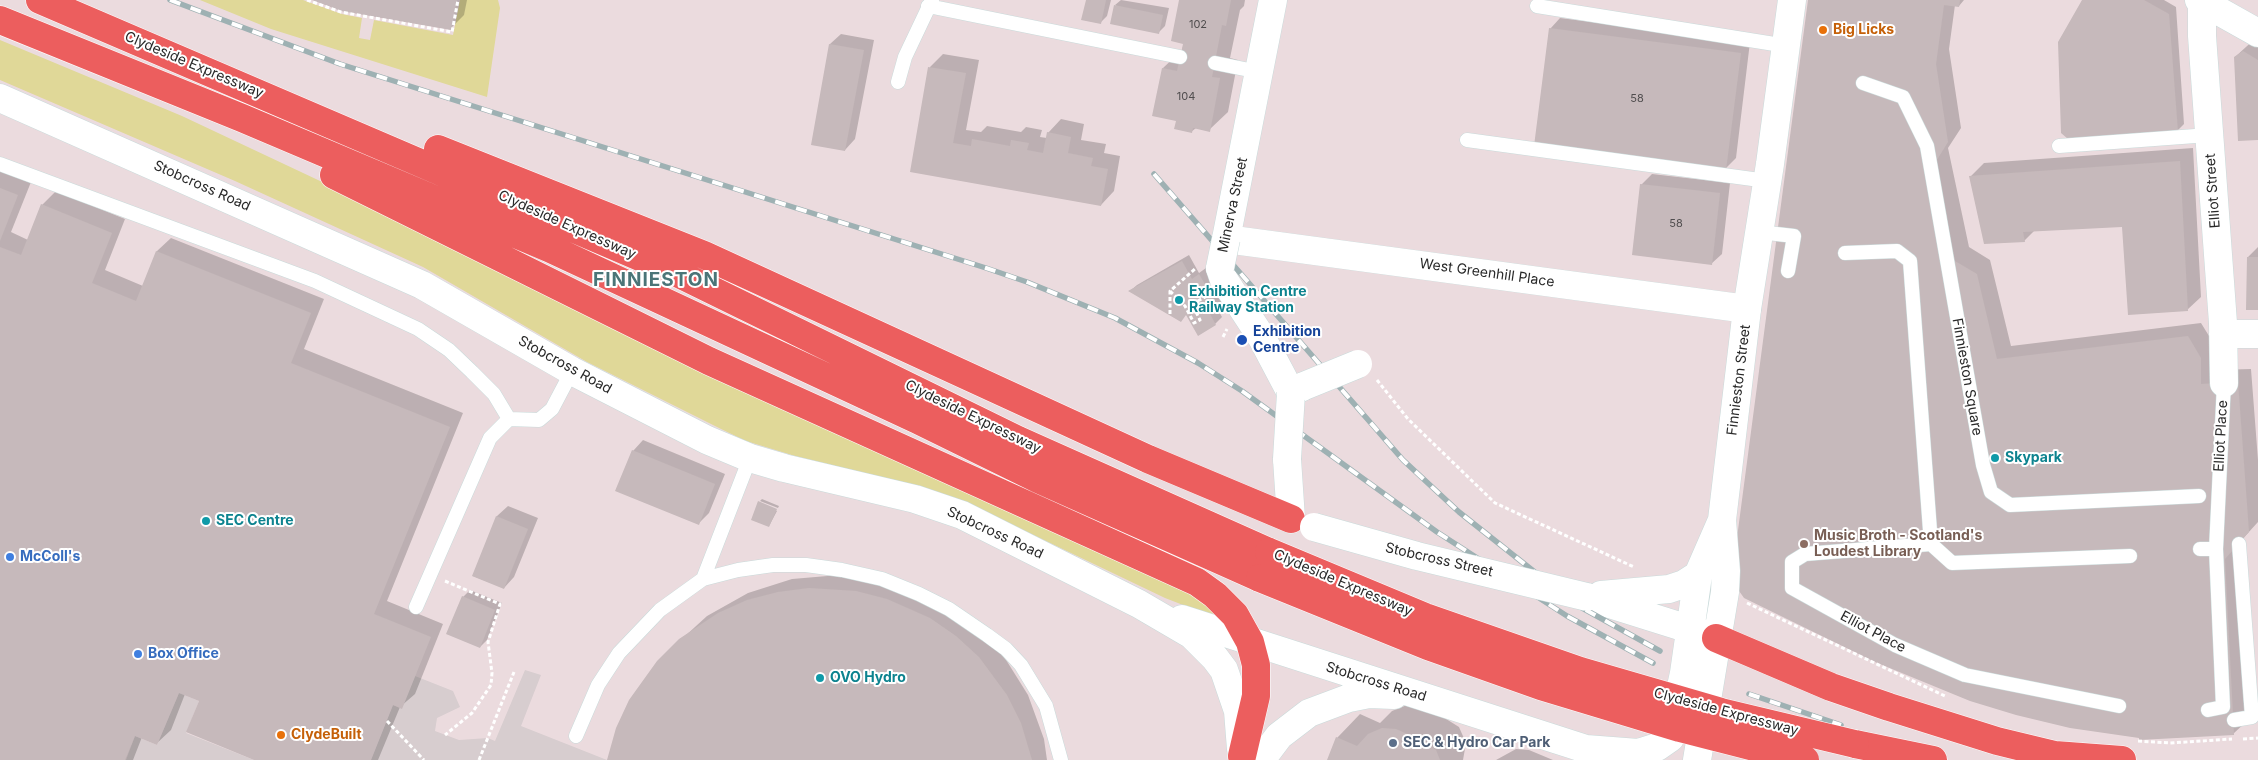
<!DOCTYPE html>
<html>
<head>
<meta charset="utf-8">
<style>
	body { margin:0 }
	canvas { display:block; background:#ebdbde }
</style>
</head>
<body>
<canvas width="2258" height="760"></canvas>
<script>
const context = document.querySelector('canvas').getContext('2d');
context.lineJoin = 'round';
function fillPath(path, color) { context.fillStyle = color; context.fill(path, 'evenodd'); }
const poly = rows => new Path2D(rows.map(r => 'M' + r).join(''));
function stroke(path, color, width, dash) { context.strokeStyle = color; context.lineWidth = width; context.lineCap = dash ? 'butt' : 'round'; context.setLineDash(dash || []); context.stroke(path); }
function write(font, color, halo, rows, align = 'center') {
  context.font = font + ' Inter,sans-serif'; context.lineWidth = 4; context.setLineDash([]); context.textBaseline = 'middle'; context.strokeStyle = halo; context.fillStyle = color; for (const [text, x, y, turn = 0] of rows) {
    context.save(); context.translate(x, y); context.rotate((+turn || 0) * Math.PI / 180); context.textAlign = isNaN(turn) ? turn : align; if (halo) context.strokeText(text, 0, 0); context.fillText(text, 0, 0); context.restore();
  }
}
const green = poly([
	[200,0,303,0,342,14,362,18,359,38,370,40,374,20,453,35,460,0,498,0,500,8,487,97,271,29],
	[0,40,182,116,1202,596,1227,622,1165,598,956,498,916,486,795,456,746,441,719,428,587,362,423,267,235,181,0,80]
]);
const plaza = poly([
	[525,670,541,675,521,726,607,760,371,760,393,705,401,708,415,676,453,691,460,707,437,718,435,731,459,740,488,738,495,741],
	[179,693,199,701,186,733,254,760,126,760,135,736,157,745]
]);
const shadow = poly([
	[315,0,467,0,464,15,450,29],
	[1087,0,1111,0,1107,16,1100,23],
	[1121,0,1169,8,1165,26,1158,33,1115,5],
	[1180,0,1245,0,1244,6,1240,10,1230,58,1238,60,1228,112,1209,130,1196,128,1191,132,1177,120,1163,68,1182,50,1184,43],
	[1809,0,1964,0,1959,6,1955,5,1949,49,1961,128,1948,148,1969,247,1990,260,2011,346,2201,323,2214,344,2214,370,2251,369,2258,460,2258,522,2238,544,2247,721,2233,734,2140,738],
	[2083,0,2164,0,2176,7,2184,124,2177,131],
	[1560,18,1750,42,1736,158,1725,169,1550,29],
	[841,34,874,40,855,139,845,150,812,144,830,44],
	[2258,36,2258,139,2235,57],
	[943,54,979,60,966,130,981,132,987,126,1021,132,1026,127,1042,130,1040,137,1047,138,1048,133,1061,119,1084,124,1081,140,1106,144,1104,153,1120,156,1114,191,1101,205,911,171,930,67],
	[2193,148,2201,297,2187,310,2123,225,2035,230,2024,241,1971,176,1984,163],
	[0,169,31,182,11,232,28,240,42,205,56,191,125,219,105,270,143,286,157,251,171,238,324,299,304,349,463,413,387,601,443,624,415,694,400,707,378,760,257,760,200,700,185,694,171,730,157,743,142,737,133,760,0,760],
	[1652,174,1730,183,1722,254,1711,264,1641,185],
	[2258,247,2258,308,2248,257],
	[1189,255,1199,273,1206,268,1225,300,1217,308,1222,317,1215,324,1130,291,1137,285],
	[643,440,725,474,709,513,699,523,633,451],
	[762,499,779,506,778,508,760,501],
	[759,503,777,511,769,526],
	[508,506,538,518,514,577,504,588,473,576,497,516],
	[839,575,870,578,969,622,1003,655,1028,695,1044,739,1047,760,609,760,672,648,707,616,748,593,792,579],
	[470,590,502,603,487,640,480,647,463,597],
	[1407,705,1435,712,1459,727,1466,743,1463,760,1328,760,1337,738,1360,714,1380,723,1392,711],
	[1516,749,1529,750,1553,760,1496,760]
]);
const building = poly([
	[312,0,457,0,451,30,341,11],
	[1086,0,1106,0,1101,24,1081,20],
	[1179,0,1231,0,1226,26,1222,25,1212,77,1220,78,1210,132,1193,128,1192,133,1174,129,1176,121,1152,116,1162,68,1177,71,1183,44,1171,41],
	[1808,0,1960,0,1959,7,1944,5,1936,64,1948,142,1935,163,1955,261,1977,274,1997,359,2188,336,2201,358,2201,384,2238,382,2249,532,2225,559,2234,735,2139,740,2139,738,2070,728,2016,715,1970,701,1875,662,1744,598,1737,588,1733,568],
	[2082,0,2144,0,2169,14,2178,132,2068,139,2061,133,2058,42],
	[1114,5,1163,15,1159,34,1110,24],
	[1549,28,1741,53,1726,170,1534,146],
	[829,44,864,50,845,151,811,145],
	[2243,51,2258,60,2258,140,2238,141,2234,57],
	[928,67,966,73,953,143,971,146,972,139,1010,146,1011,140,1029,143,1027,150,1043,153,1047,132,1071,137,1068,153,1093,158,1091,166,1108,169,1101,206,910,172],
	[2180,161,2188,311,2128,315,2122,227,2023,232,2025,242,1984,244,1969,176],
	[1640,184,1720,193,1712,265,1632,255],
	[0,188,18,195,0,241],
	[41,204,112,233,92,283,136,301,156,251,311,313,291,363,450,427,374,614,431,637,402,709,393,705,371,760,254,760,186,732,199,701,179,693,157,745,135,736,125,760,0,760,0,247,21,255],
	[2247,257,2258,257,2258,310,2246,310],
	[1182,261,1192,279,1199,274,1219,308,1210,314,1216,325,1198,336,1186,315,1181,322,1128,291],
	[632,450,715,484,699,525,615,491],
	[758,501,777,509,769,527,751,520],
	[496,516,528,529,504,589,472,576],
	[809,588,856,591,887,599,930,618,956,636,979,657,1007,695,1021,723,1032,760,607,760,616,728,629,700,657,661,679,639,718,613,747,600,778,592],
	[462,596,495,610,480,648,446,634],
	[1382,728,1396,729,1423,741,1436,750,1440,760,1327,760,1336,737,1357,746,1368,734]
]);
const path = poly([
	[307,0,341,12,452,32,458,0],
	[1170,291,1185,306,1194,323,1200,320,1192,304,1207,296],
	[1170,314,1170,291,1196,268],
	[1223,337,1227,329],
	[1377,380,1408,419,1495,503,1634,567],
	[445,581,500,604,488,642,492,673,491,685,472,713,445,735],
	[1747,603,1947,697],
	[387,721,424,760],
	[2243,739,2258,738],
	[2138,741,2170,743,2232,739],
	[479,760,514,672]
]);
const service = poly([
	[928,6,1180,57],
	[1537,6,1787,46],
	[1215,63,1259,72],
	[898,82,905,57,932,0],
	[1863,83,1903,97,1927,146,1983,465,1991,492,2010,505,2199,496],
	[1467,140,1767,181],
	[2059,146,2209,135],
	[0,164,315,281,418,329,449,350,472,372,494,394,509,419],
	[1759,232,1794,236,1788,271],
	[1845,253,1897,251,1910,261,1931,544,1952,563,2130,556],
	[1931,544,1805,554,1792,562,1792,588,1895,645,1965,675,2119,706],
	[2200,549,2216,549,2224,383],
	[703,579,738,570,773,565,806,565,842,570,882,579,919,594,949,609,987,635,1006,649,1021,665,1046,706,1061,760],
	[416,607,490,438,509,419,539,420,552,409,572,371],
	[2208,710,2223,707,2216,549],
	[2234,720,2252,717,2239,544],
	[576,736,598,685,619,653,660,610,703,579,750,458]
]);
const minor = poly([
	[1273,0,1226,239,1747,309],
	[2199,0,2258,33],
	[2202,0,2202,36,2223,323,2224,383],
	[1220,268,1224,280,1262,338,1291,393,1304,386],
	[2223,334,2258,334],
	[1287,459,1291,519]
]);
const tertiary = poly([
	[0,98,422,285,572,371,707,440,750,458,784,468,915,499,962,515,1139,604,1192,635,1215,658,1224,670,1238,711,1241,749],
	[1601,595,1669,589,1684,584,1698,575],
	[1587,597,1705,634],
	[1182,619,1586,749,1638,753,1657,747,1670,738,1684,673,1698,575,1722,520],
	[1261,760,1279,736,1309,713,1349,698,1369,694,1394,695],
	[1697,760,1725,592,1726,571,1722,520,1747,309,1770,164,1792,0]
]);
const primary = poly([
	[40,0,677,273,1018,440,1269,552],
	[0,20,242,118,549,248,918,420,1038,479,1260,578],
	[438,149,704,255,1148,459,1291,519],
	[334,175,709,361,1197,582,1215,595,1235,615,1250,642,1256,665,1256,696,1242,756],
	[1716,638,1831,687,1889,707,1997,741,2055,755,2122,760],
	[1855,744,1933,760]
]);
const rail = poly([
	[170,0,340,64,986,268,1027,282,1115,318,1198,363,1242,391,1437,532,1567,616,1653,663],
	[1154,174,1403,460,1459,512,1575,604,1660,651],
	[1749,694,1841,725],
	[1744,706,1837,737]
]);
const minorBridge = poly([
	[1220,268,1226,239],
	[1304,386,1358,364],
	[1287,459,1291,393]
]);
const tertiaryBridge = poly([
	[1314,527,1417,556,1587,597]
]);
const primaryBridge = poly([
	[1269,552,1425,617,1580,671,1721,712,1855,744],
	[1260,578,1428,646,1541,686,1680,728,1805,760]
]);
const markers = [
	[1823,30,5,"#e8710a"],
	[1179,300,5,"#0f9aa8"],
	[1242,340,6,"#1a4fb4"],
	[1995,458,5,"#0f9aa8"],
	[206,521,5,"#0f9aa8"],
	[1804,544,5,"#8d6e63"],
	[10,557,5,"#3f7fe0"],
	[138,654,5,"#3f7fe0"],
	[820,678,5,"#0f9aa8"],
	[281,735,5,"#e8710a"],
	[1393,743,5,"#5c6f8a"]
];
const numberNames = [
	["102",1198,25],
	["104",1186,97],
	["58",1637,99],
	["58",1676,224]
];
const foodNames = [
	["Big Licks",1833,30],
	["ClydeBuilt",291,735]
];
const streetNames = [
	["Clydeside Expressway",194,65,23],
	["Stobcross Road",202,186,24],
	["Elliot Street",2213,191,-94],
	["Minerva Street",1233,205,-78],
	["Clydeside Expressway",567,225,24],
	["West Greenhill Place",1487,273,8],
	["Stobcross Road",565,365,29],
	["Finnieston Square",1967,377,80],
	["Finnieston Street",1739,380,-83],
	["Clydeside Expressway",973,417,26],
	["Elliot Place",2221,436,-87],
	["Stobcross Road",995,533,25],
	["Stobcross Street",1439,560,13],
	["Clydeside Expressway",1343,583,23],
	["Elliot Place",1873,632,28],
	["Stobcross Road",1376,682,17],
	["Clydeside Expressway",1726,712,15]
];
const cultureNames = [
	["Exhibition Centre",1189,292],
	["Railway Station",1189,308],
	["Skypark",2005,458],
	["SEC Centre",216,521],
	["OVO Hydro",830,678]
];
const transitNames = [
	["Exhibition",1253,332],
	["Centre",1253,348]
];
const educationNames = [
	["Music Broth - Scotland's",1814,536],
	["Loudest Library",1814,552]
];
const shopNames = [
	["McColl's",20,557],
	["Box Office",148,654]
];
const serviceNames = [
	["SEC & Hydro Car Park",1403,743]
];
const districtNames = [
	["FINNIESTON",656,280]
];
fillPath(green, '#e0d898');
fillPath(plaza, '#d7cdcf');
fillPath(shadow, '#0003');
fillPath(building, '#c6b9bb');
stroke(service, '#c9dada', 15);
stroke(minor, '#c9dada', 29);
stroke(tertiary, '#c9dada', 29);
stroke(primary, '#fff', 29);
stroke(path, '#fff', 3, [4, 2.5]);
stroke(service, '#fff', 14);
stroke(minor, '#fff', 28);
stroke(tertiary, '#fff', 28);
stroke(primary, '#ec5e5e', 28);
stroke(rail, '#9eb1b3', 5.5);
stroke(rail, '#fff', 4, [11]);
stroke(minorBridge, '#c9dada', 29, []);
stroke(tertiaryBridge, '#c9dada', 29, []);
stroke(primaryBridge, '#fff', 29, []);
stroke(minorBridge, '#fff', 28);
stroke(tertiaryBridge, '#fff', 28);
stroke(primaryBridge, '#ec5e5e', 28);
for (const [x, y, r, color] of markers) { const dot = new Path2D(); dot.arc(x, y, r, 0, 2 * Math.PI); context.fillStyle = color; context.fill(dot); stroke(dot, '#fff', 2); }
write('11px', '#504d4e', null, numberNames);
write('bold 14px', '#c56008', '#fff', foodNames, 'left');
write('14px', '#292929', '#fff', streetNames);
write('bold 14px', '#0d838f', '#fff', cultureNames, 'left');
write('bold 14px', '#164399', '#fff', transitNames, 'left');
write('bold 14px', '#785e54', '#fff', educationNames, 'left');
write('bold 14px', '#366cbe', '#fff', shopNames, 'left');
write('bold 14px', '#4e5e75', '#fff', serviceNames, 'left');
context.letterSpacing = '1px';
write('bold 19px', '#4b7578', '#fff', districtNames);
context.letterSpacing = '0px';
</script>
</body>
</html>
